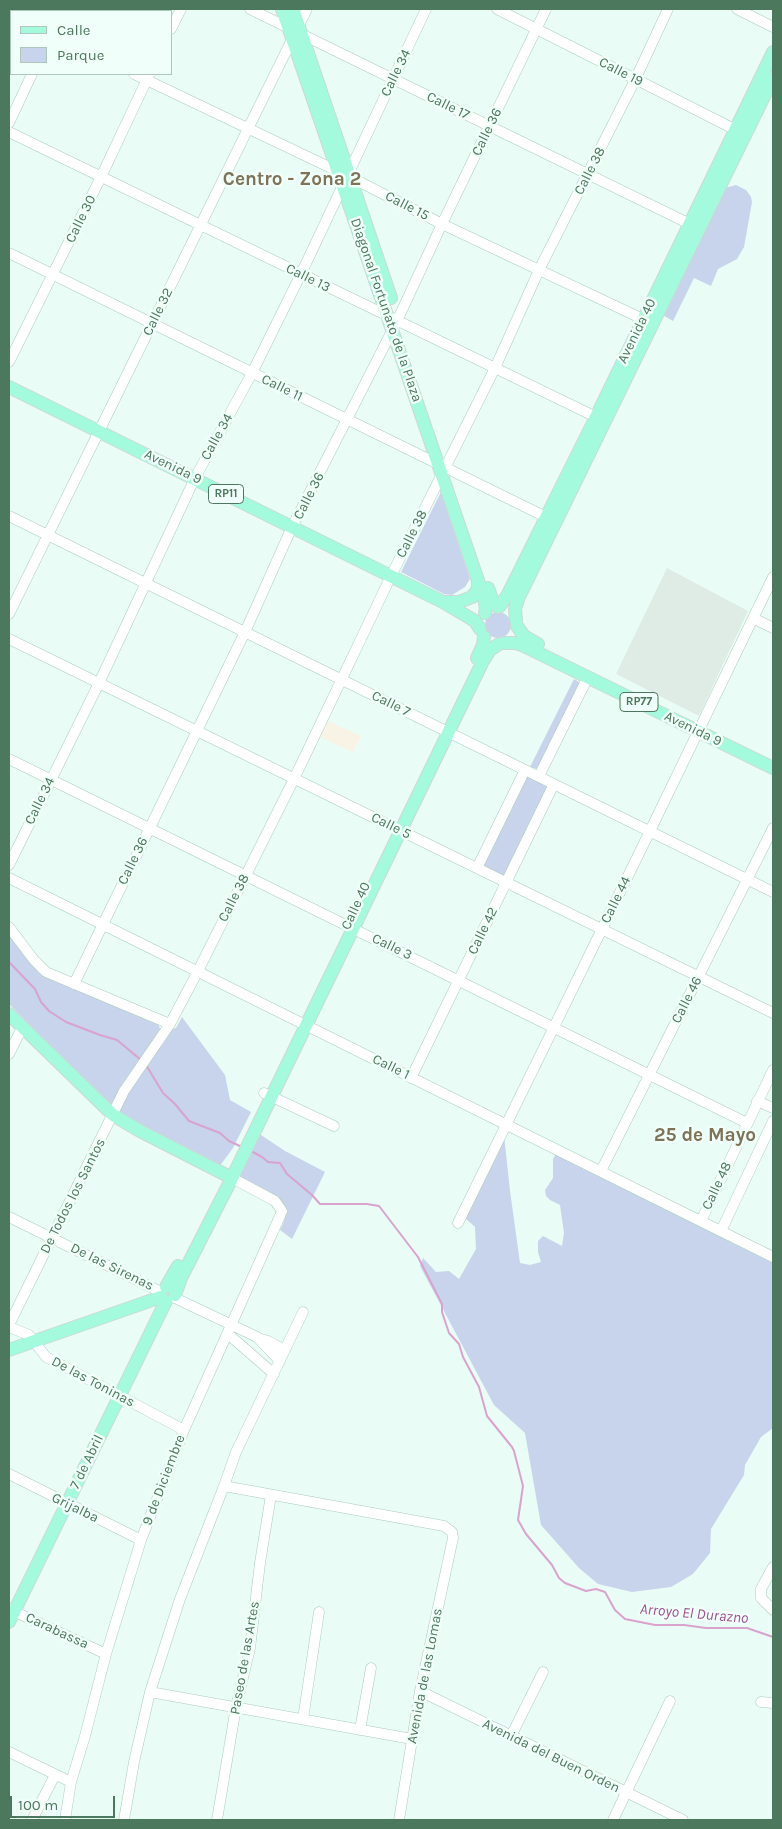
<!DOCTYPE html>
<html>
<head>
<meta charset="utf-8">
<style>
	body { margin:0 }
	#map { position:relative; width:782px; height:1829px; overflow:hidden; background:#e9fcf6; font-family:Karla,sans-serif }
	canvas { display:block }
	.frame { position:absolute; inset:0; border:10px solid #4c785d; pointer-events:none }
	.legend { position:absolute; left:10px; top:10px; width:162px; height:65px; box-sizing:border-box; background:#f0fffa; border:1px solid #aec9bb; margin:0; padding:6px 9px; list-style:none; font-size:15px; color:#4c785d }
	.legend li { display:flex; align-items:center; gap:10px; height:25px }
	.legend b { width:25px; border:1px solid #aec9bb }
	.scale { position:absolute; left:10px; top:1796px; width:105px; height:22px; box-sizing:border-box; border:2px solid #4c785d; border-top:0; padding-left:6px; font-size:15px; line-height:18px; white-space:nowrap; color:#4c785d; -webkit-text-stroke:4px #f0fffa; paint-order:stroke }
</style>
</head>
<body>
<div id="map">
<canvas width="782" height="1829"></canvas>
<div class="frame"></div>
<ul class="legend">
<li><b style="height:6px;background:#a3fadd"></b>Calle</li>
<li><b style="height:14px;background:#c7d4eb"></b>Parque</li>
</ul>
<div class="scale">100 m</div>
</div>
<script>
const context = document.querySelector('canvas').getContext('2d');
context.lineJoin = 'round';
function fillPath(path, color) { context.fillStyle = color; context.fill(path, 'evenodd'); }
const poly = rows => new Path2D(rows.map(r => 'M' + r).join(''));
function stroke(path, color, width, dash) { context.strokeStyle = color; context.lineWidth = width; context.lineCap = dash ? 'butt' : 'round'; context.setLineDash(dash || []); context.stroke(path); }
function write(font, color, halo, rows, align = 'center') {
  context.font = font + ' Karla,sans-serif'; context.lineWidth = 5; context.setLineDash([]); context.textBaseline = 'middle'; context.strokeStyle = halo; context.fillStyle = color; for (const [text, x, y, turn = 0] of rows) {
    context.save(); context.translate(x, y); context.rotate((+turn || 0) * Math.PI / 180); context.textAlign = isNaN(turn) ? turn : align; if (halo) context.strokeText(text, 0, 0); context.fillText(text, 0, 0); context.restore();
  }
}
const industrial = poly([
	[667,568,748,611,699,716,616,674]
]);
const education = poly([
	[328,721,361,736,353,752,320,737]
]);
const green = poly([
	[736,185,746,190,751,197,752,202,744,247,737,259,718,269,711,286,694,278,673,321,661,314,725,188],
	[441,492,470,579,465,587,452,595,444,594,401,572],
	'485 625a13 13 0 1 1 26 0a13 13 0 1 1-26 0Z',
	[574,679,580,683,538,769,530,767],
	[525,774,549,786,505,877,482,865],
	[9,935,39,973,158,1023,161,1032,176,1028,182,1017,225,1075,230,1100,251,1112,233,1148,219,1167,121,1116,9,1004],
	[258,1133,285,1151,325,1172,292,1239,280,1230,284,1222,285,1213,239,1177],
	[504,1135,510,1191,520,1263,530,1265,541,1262,538,1252,538,1241,543,1236,562,1246,564,1233,560,1205,550,1200,546,1196,545,1190,553,1178,553,1159,556,1154,773,1263,773,1428,761,1437,745,1465,744,1475,711,1529,710,1553,693,1574,671,1587,632,1592,598,1584,579,1568,541,1525,525,1433,494,1405,420,1266,423,1258,436,1272,449,1271,459,1279,476,1249,475,1227,464,1217]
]);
const stream = poly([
	[9,962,35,989,41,1002,49,1011,66,1022,100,1035,117,1040,141,1060],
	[146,1065,163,1093,175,1104,189,1121,220,1133,229,1141,242,1147],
	[251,1151,262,1157,268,1162,280,1163,287,1174,312,1195,320,1204,367,1204,379,1206,418,1257,442,1304,442,1312,449,1333,459,1344,463,1357,479,1387,487,1416,512,1447,514,1451,523,1486,518,1520,526,1534,552,1565,559,1578,565,1583,586,1591,596,1589,605,1592,615,1610,625,1619,655,1625,684,1625,706,1628,747,1628,773,1637]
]);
const minor = poly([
	[250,9,696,227],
	[497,9,740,132],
	[737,9,773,27],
	[61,11,63,9],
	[9,13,11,14],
	[171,29,181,9],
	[134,74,350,177,442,224,649,322],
	[9,123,32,74],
	[9,132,596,417,599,423],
	[9,253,552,520],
	[9,362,101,177,149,75],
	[9,516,773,892],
	[9,614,307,9],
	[753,618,773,628],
	[9,639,773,1013],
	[9,759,747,1123],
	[539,776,588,677],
	[9,865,99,683,195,478,252,373,301,274,426,9],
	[477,868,525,770],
	[9,878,773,1257],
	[9,927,34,960,46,972,170,1024],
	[74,984,245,632,292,527,397,321,442,224,546,9],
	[9,1054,22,1028],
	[411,1078,554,784],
	[264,1093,334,1126],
	[757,1101,773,1108],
	[601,1171,773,828],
	[9,1217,161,1292],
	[701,1221,773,1070],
	[458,1223,650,831,773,577],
	[721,1231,773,1121],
	[175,1298,257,1337,280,1361],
	[303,1312,236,1452,224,1486,444,1526,452,1532,453,1538,420,1691,399,1820],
	[9,1325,124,1091,170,1024,198,971,294,779,391,576,495,368,539,270,635,80,668,9],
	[9,1327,29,1335,46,1357,184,1430],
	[228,1334,274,1374],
	[261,1339,268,1341,285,1350],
	[9,1474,141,1540],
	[773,1567,761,1589,761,1598,773,1610],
	[9,1609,106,1654],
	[420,1691,683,1820],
	[150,1692,412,1739],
	[761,1702,773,1703],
	[303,1719,319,1612],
	[360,1730,371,1668],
	[511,1736,543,1672],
	[9,1752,71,1782],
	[32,1820,55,1775],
	[65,1820,71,1782,85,1736,106,1654,141,1540,184,1430,280,1216,282,1211,275,1201,232,1178],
	[124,1820,134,1762,150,1692,180,1599,224,1486],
	[217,1820,236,1707,250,1648,260,1563,271,1495],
	[613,1820,670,1701]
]);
const major = poly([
	[282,9,484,598,486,608,485,613],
	[293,9,391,298],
	[9,387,443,602,475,621,480,629],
	[488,588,492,599,498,607],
	[443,602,459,602,472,597,478,589,478,580],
	[499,607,507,596,596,417,773,52],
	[516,620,515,609,518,599,773,78],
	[517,626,524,636,538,644],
	[504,643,516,643,524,646,773,768],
	[477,658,483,645,484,637],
	[9,1014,113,1115,140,1131,232,1178],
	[166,1287,178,1266],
	[175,1295,181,1278,232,1178,483,661,490,650,499,644],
	[9,1350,161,1297],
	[9,1622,166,1301]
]);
const shields = [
	[226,494,35],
	[639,702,38]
];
const shieldNames = [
	["RP11",226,494],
	["RP77",639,702]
];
const streetNames = [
	["Calle 19",621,72,27],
	["Calle 34",396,73,-64],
	["Calle 17",448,106,26],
	["Calle 36",487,132,-64],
	["Calle 38",590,171,-63],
	["Calle 15",407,206,27],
	["Calle 30",81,219,-64],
	["Calle 13",308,278,26],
	["Diagonal Fortunato de la Plaza",386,310,71],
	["Calle 32",158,312,-64],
	["Avenida 40",637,331,-64],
	["Calle 11",282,388,26],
	["Calle 34",217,437,-61],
	["Avenida 9",173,467,26],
	["Calle 36",309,496,-63],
	["Calle 38",412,534,-63],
	["Calle 7",391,704,26],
	["Avenida 9",693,729,26],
	["Calle 34",40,801,-64],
	["Calle 5",391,826,26],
	["Calle 36",133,861,-64],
	["Calle 38",234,898,-63],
	["Calle 44",616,900,-64],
	["Calle 40",356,906,-65],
	["Calle 42",483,931,-64],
	["Calle 3",392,947,26],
	["Calle 46",687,1000,-63],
	["Calle 1",391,1067,26],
	["Calle 48",717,1186,-65],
	["De Todos los Santos",73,1196,-63],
	["De las Sirenas",112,1267,26],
	["De las Toninas",93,1382,28],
	["7 de Abril",87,1462,-64],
	["9 de Diciembre",164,1480,-69],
	["Grijalba",75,1508,26],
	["Carabassa",57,1631,25],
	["Paseo de las Artes",245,1658,-80],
	["Avenida de las Lomas",425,1676,-79],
	["Avenida del Buen Orden",551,1756,26]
];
const waterNames = [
	["Arroyo El Durazno",694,1614,5]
];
const districtNames = [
	["Centro - Zona 2",292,180],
	["25 de Mayo",705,1136]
];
fillPath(industrial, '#dfece5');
fillPath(education, '#f9f3e5');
fillPath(green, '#c7d4eb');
stroke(stream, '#d9a3ce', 2);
stroke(minor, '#accdbb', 11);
stroke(major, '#cdd9d2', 14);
stroke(minor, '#fff', 10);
stroke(major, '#a3fadd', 12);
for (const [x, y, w] of shields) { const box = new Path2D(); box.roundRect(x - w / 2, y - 9.5, w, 19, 4); context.fillStyle = '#f0fffa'; context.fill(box); stroke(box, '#4c785d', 1); }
write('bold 12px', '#4c785d', null, shieldNames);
write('14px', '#4c785d', '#f0fffa', streetNames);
write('italic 15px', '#a04f8f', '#f0fffa', waterNames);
write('bold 19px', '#7f7357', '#f0fffa', districtNames);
</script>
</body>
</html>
